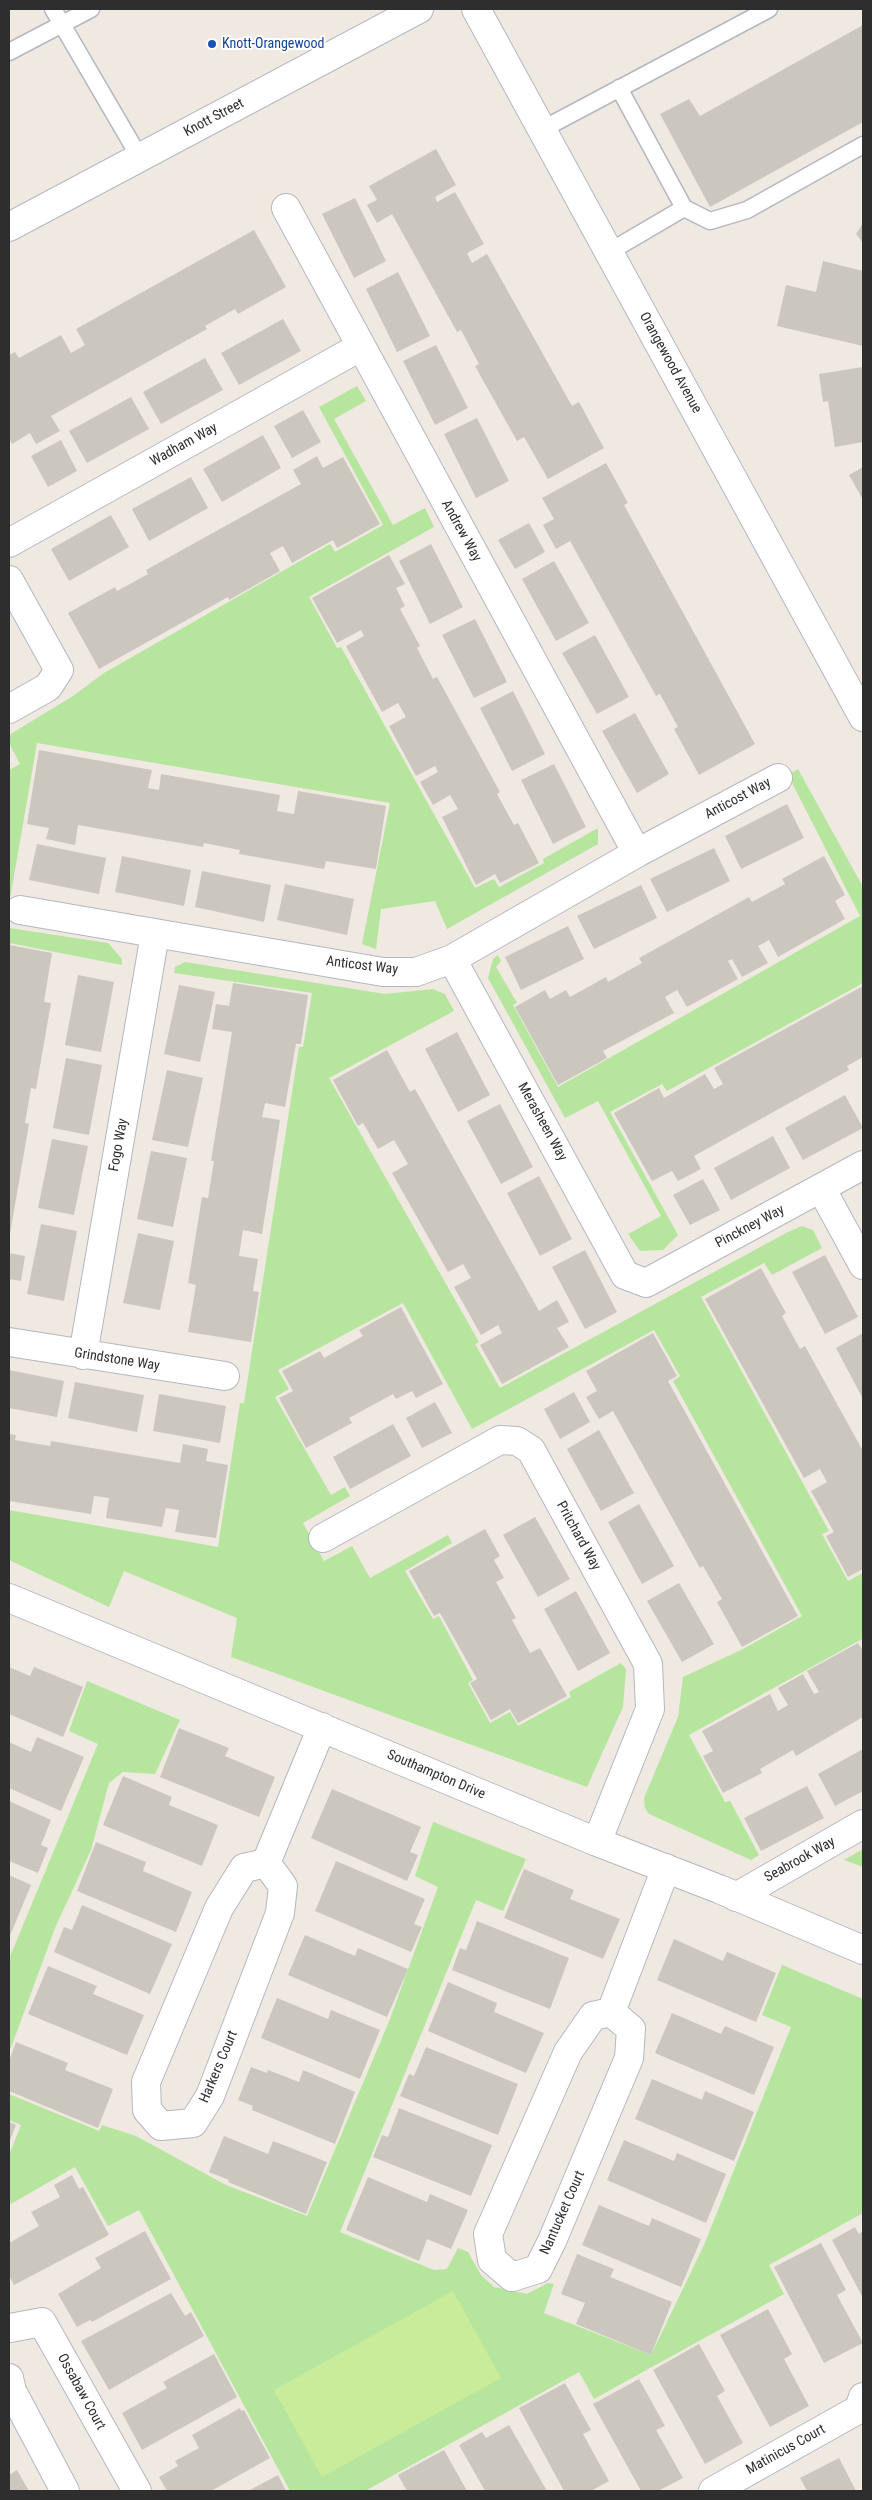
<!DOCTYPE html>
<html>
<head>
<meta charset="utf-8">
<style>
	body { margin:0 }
	#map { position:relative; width:872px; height:2500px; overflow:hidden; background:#efe9e1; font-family:"Roboto Condensed",sans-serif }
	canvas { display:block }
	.frame { position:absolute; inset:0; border:10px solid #2e2e2e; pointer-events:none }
</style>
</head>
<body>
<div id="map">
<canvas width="872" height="2500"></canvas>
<div class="frame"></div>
</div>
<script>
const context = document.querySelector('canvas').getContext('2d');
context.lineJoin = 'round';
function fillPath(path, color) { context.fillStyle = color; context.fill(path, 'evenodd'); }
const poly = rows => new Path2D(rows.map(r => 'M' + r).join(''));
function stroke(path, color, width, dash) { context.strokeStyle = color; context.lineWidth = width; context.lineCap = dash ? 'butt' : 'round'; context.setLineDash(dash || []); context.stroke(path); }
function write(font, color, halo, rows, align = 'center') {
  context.font = font + ' "Roboto Condensed",sans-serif'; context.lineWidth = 4; context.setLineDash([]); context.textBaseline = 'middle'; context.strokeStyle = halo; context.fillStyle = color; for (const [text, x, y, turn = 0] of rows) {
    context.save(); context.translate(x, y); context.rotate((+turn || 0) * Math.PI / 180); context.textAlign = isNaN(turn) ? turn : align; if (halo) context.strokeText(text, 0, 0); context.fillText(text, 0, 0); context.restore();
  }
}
const green = poly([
	[357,386,366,401,334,419,393,525,425,508,434,527,309,597,337,648,341,647,475,888,494,879,499,887,544,863,543,859,598,828,598,844,447,929,435,901,381,909,376,949,362,944,390,803,37,743,9,905,9,770,20,764,9,743,9,735,73,696,104,673,330,544,335,552,383,525,319,407],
	[798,769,863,887,863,983,667,1091,662,1084,610,1112,678,1235,663,1250,640,1251,628,1234,661,1216,598,1101,565,1118,488,978,493,959,498,955,501,961,496,967,517,1003,513,1005,558,1087,860,916,788,775],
	[9,928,108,943,122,959,122,965,9,943],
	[185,962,385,994,433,989,445,994,454,1011,329,1078,479,1342,475,1344,500,1388,788,1232,802,1226,813,1230,822,1248,772,1275,764,1263,701,1297,829,1531,822,1534,848,1581,863,1573,863,1641,862,1639,689,1735,725,1802,730,1801,759,1855,751,1860,649,1814,645,1808,644,1798,678,1717,683,1677,743,1649,802,1616,673,1381,680,1376,654,1330,472,1429,403,1303,278,1370,289,1389,275,1397,331,1495,345,1487,350,1496,303,1523,324,1561,352,1546,370,1578,448,1535,452,1543,405,1571,433,1619,439,1616,473,1680,468,1683,490,1723,510,1712,518,1726,571,1697,569,1692,621,1663,626,1669,623,1707,587,1787,231,1657,237,1618,124,1571,109,1607,9,1560,9,1510,218,1547,240,1403,244,1403,299,1047,303,1047,312,993,174,973,175,967],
	[87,1681,180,1720,155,1774,123,1772,109,1783,91,1850,55,1928,9,2053,9,1959,98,1744,69,1731],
	[433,1822,526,1859,503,1911,476,1900,340,2232,434,2270,447,2269,458,2248,468,2252,481,2275,494,2287,527,2294,548,2283,554,2284,544,2313,651,2355,704,2245,791,2027,762,2015,782,1965,863,1999,863,2213,769,2265,784,2294,594,2399,579,2372,365,2491,290,2491,139,2210,108,2226,75,2167,9,2205,9,2155,21,2125,9,2120,9,2094,99,2131,102,2125,136,2136,226,2185,307,2216,390,2019,438,1887,415,1876],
	[863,1849,863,1867,844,1860]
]);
const pitch = poly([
	[453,2291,501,2378,322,2477,274,2390]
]);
const building = poly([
	[863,25,863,122,710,207,660,114,689,99,700,116],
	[436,149,456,185,435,197,437,202,455,192,484,244,467,253,472,263,487,254,572,406,579,402,604,448,548,479,524,437,517,441,475,366,479,364,461,330,457,332,392,214,377,223,367,205,377,200,369,186],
	[355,198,386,261,354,278,322,214],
	[863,223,863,243,856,234],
	[254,230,286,287,238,314,235,309,205,326,207,329,51,416,60,431,36,444,30,433,12,444,9,438,9,355,15,352,19,358,61,335,71,353,85,345,76,329],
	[823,261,863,271,863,346,777,326,786,285,816,292],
	[398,272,430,336,397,352,366,289],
	[283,319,301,351,239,385,221,353],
	[436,345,468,408,435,425,403,361],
	[205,358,223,390,161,424,143,392],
	[863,367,863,442,835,447,828,401,823,402,819,374],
	[131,397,149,429,87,463,69,431],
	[303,410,321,442,292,458,274,426],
	[477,418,509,481,476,498,444,434],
	[263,435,281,468,222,502,203,469],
	[61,440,77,471,48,487,31,456],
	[317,456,323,468,343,457,380,524,337,548,333,540,292,563,283,546,270,553,280,571,229,600,228,597,99,669,68,613,115,587,117,591,148,574,146,570,301,484,293,470],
	[606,463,628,503,624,505,755,744,699,775,674,729,678,727,660,694,656,696,570,541,556,549,543,525,554,519,542,498],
	[863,467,863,500,849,475],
	[191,477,208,508,149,541,132,509],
	[111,515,129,547,69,581,51,549],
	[529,523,545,552,515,569,498,540],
	[431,544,463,607,430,624,399,561],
	[389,555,405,584,396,588,405,606,400,609,420,646,417,648,433,679,437,677,500,792,497,794,514,825,518,823,539,863,500,883,495,874,476,885,442,817,458,809,450,795,433,805,420,782,438,772,435,766,416,776,389,726,406,717,398,703,382,712,346,646,364,636,361,630,337,643,312,598],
	[554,561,589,623,556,641,522,579],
	[475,619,507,682,474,698,442,635],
	[595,635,629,697,597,714,562,653],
	[513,691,545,754,512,771,480,708],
	[635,713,669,774,637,793,602,731],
	[39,750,152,770,148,788,159,790,161,774,280,795,277,811,294,814,298,791,386,806,376,869,326,861,324,869,239,854,240,850,204,843,203,847,78,825,75,845,46,839,49,828,27,824],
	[554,764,586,827,553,844,521,780],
	[787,804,804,838,741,869,725,836],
	[37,844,106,858,99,894,29,880],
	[714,848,730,881,667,912,650,879],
	[122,856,191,870,184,906,115,892],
	[824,856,845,895,835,901,845,919,778,957,769,940,758,946,768,963,742,977,732,959,728,961,738,979,687,1007,677,990,665,997,674,1013,603,1051,607,1058,558,1085,515,1007,545,990,550,999,566,990,570,997,606,977,608,982,642,963,639,958,749,897,752,902,785,884,782,879],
	[202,871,271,885,264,922,195,907],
	[285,884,354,899,347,935,277,920],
	[641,885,657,918,594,949,577,916],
	[568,926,584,959,521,990,505,957],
	[9,945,52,953,44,1002,51,1003,36,1089,31,1088,25,1123,29,1124,10,1234],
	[78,975,114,982,101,1052,65,1045],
	[233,983,308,995,301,1044,296,1044,285,1107,265,1103,262,1117,280,1120,262,1234,243,1230,239,1256,258,1259,253,1291,259,1292,251,1342,188,1332,196,1285,188,1283,202,1197,208,1198,214,1161,211,1161,232,1032,212,1029,216,1004,229,1006],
	[179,985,215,992,200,1062,164,1054],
	[863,986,863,1057,847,1066,849,1070,694,1156,701,1169,678,1181,672,1171,652,1181,614,1113,659,1088,664,1098,705,1074,714,1089,723,1084,714,1068],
	[457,1032,490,1095,458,1112,425,1049],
	[387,1050,410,1092,415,1089,539,1311,557,1300,569,1322,557,1328,569,1347,502,1384,480,1345,502,1333,498,1325,481,1335,454,1287,471,1278,463,1264,448,1272,392,1173,408,1164,394,1140,378,1149,363,1123,358,1126,333,1080],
	[66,1058,102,1065,89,1135,53,1128],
	[167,1070,203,1078,188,1147,152,1140],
	[845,1095,863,1128,803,1160,785,1128],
	[500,1104,533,1167,501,1184,467,1121],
	[773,1136,790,1168,731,1200,714,1168],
	[52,1139,88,1146,74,1215,38,1208],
	[151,1151,187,1158,173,1227,137,1219],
	[539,1176,572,1239,540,1256,507,1193],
	[703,1179,720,1210,690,1225,673,1195],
	[41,1224,77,1231,64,1301,27,1294],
	[138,1233,174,1241,160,1310,123,1303],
	[585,1250,617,1312,585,1329,552,1267],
	[9,1253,25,1256,21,1281,9,1279],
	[825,1255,858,1317,825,1334,792,1272],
	[761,1268,786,1313,782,1316,800,1349,805,1346,863,1451,863,1569,848,1577,826,1536,834,1532,811,1491,827,1482,820,1469,804,1478,705,1299],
	[401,1307,443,1384,416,1398,412,1391,396,1399,393,1394,349,1418,352,1423,306,1448,279,1398,293,1391,282,1371,320,1351,324,1358,363,1336,359,1330],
	[653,1333,677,1376,668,1381,798,1616,742,1647,717,1602,722,1599,703,1566,700,1568,613,1411,599,1419,586,1397,597,1391,586,1371],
	[863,1333,863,1399,836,1348],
	[9,1370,64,1381,57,1417,9,1408],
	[75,1382,144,1395,137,1432,68,1418],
	[574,1392,590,1422,560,1439,544,1409],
	[159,1394,226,1406,220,1443,153,1431],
	[435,1402,452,1433,422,1448,406,1418],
	[393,1424,411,1456,350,1489,333,1457],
	[599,1430,634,1493,601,1511,567,1449],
	[9,1434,16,1435,15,1440,50,1446,51,1441,180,1463,183,1444,208,1449,206,1461,228,1465,216,1538,175,1532,179,1510,166,1508,162,1527,106,1518,109,1498,94,1496,91,1514,9,1501],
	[639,1504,674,1566,642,1584,608,1522],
	[535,1517,570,1579,538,1597,503,1535],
	[485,1529,500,1556,494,1560,504,1578,496,1582,516,1618,512,1620,530,1653,540,1648,567,1696,518,1723,510,1709,491,1720,470,1683,477,1679,440,1613,434,1616,409,1571],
	[679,1583,714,1644,682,1662,647,1601],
	[576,1591,610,1653,578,1671,544,1609],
	[858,1643,863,1651,863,1717,796,1756,793,1750,760,1769,762,1773,723,1793,703,1756,713,1751,702,1731,770,1694,778,1711,788,1705,778,1688,803,1674,814,1694,819,1692,807,1671],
	[9,1667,30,1676,34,1667,83,1687,63,1737,9,1714],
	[179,1728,229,1748,225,1756,275,1777,259,1817,160,1777],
	[37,1737,84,1757,61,1811,9,1788,9,1742,31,1752],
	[863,1749,863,1791,835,1806,818,1774],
	[123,1776,172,1797,169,1805,218,1825,202,1866,103,1825],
	[807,1786,824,1818,761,1851,744,1818],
	[332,1789,421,1827,410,1852,418,1855,407,1881,311,1838],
	[9,1801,51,1820,41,1845,48,1848,38,1873,9,1861],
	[96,1842,146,1862,143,1871,192,1892,176,1932,77,1891],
	[336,1861,425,1899,414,1924,422,1927,411,1952,315,1911],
	[524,1869,574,1890,570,1899,620,1919,603,1959,504,1918],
	[9,1875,31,1885,9,1938],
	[82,1905,172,1944,150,1994,54,1952,64,1927,72,1930],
	[477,1921,569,1958,550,2009,452,1970,460,1948,466,1950],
	[305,1935,355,1956,358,1948,408,1969,387,2017,288,1975],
	[674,1939,723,1961,727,1952,776,1973,756,2022,657,1980],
	[48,1966,97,1986,93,1994,144,2015,127,2055,28,2014],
	[448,1982,497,2003,494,2012,544,2033,526,2073,428,2031],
	[277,1998,328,2019,331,2010,380,2030,360,2079,261,2038],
	[672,2013,721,2034,725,2026,774,2047,754,2095,655,2053],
	[16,2042,68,2063,65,2070,113,2089,98,2128,9,2091,9,2061],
	[426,2047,518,2084,498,2135,400,2096,409,2074,414,2076],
	[251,2067,267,2073,268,2070,299,2082,303,2070,355,2092,335,2144,252,2110,253,2106,238,2100],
	[652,2079,702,2100,705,2091,754,2112,734,2161,635,2119],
	[399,2108,492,2145,471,2196,373,2157,382,2135,388,2137],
	[9,2122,16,2125,9,2143],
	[224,2136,268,2154,273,2141,327,2162,306,2214,228,2182,229,2180,209,2172],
	[624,2140,674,2161,677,2153,726,2174,706,2223,607,2180],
	[72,2175,79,2189,83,2187,109,2235,14,2285,9,2275,9,2243,39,2226,31,2212,60,2197,54,2185],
	[368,2177,427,2202,430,2194,468,2210,451,2249,427,2239,419,2261,346,2230],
	[599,2205,649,2226,652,2218,701,2239,681,2287,582,2245],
	[855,2227,859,2234,863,2231,863,2298,832,2240],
	[145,2231,171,2279,92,2322,90,2320,77,2327,58,2294,101,2268,95,2258],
	[821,2243,846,2290,837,2295,863,2343,824,2363,774,2267],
	[577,2254,614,2269,610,2277,672,2302,651,2355,576,2324,585,2303,561,2294],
	[171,2293,185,2316,191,2312,204,2336,109,2390,81,2341],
	[768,2309,792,2354,784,2359,809,2406,770,2427,720,2335],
	[699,2344,725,2391,717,2396,743,2443,705,2464,653,2370],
	[214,2354,237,2397,142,2450,122,2413,167,2388,163,2382],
	[639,2379,665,2426,656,2430,683,2478,658,2491,641,2491,593,2404],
	[565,2383,591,2430,583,2434,609,2481,591,2491,564,2491,519,2408],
	[240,2408,241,2411,244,2410,270,2458,211,2491,167,2491,159,2477,178,2466,175,2461,199,2448,192,2435],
	[509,2425,547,2491,485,2491,459,2445,482,2432,486,2438],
	[444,2450,467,2491,407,2491,398,2475],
	[839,2458,856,2491,807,2491,800,2478],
	[17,2470,29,2491,9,2491,9,2475],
	[278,2475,286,2491,248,2491]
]);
const lane = poly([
	[53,9,140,158],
	[9,52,91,9],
	[619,88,684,208,710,221,747,210,863,145],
	[543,129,769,9],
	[609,252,684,208]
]);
const street = poly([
	[286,208,637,853],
	[9,543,360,347],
	[9,580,59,670,48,687,9,709],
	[20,910,383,972,416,972,452,959,637,853,778,778],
	[452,959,625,1275,646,1283,863,1165],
	[821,1188,863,1265],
	[9,1342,225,1376],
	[83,1355,155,934],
	[323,1538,500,1440,517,1441,531,1450,648,1664,650,1709,597,1842],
	[9,1598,597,1842,719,1889,863,1950],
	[266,1863,283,1886,280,1913,210,2096,193,2123,161,2126,147,2110,146,2082,219,1908,244,1868,266,1863],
	[266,1863,322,1727],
	[736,1897,863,1824],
	[611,2012,631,2029,629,2058,552,2241,538,2269,512,2277,492,2260,488,2234,568,2052,593,2016,611,2012],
	[611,2012,666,1868],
	[10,2328,42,2322,137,2491],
	[9,2378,12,2391,65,2491],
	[713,2491,859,2409,863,2397]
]);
const secondary = poly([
	[476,9,863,717],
	[9,227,419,9]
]);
const markers = [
	[212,44,5,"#1a4fb4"]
];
const transitNames = [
	["Knott-Orangewood",222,44]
];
const streetNames = [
	["Knott Street",214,118,-28],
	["Orangewood Avenue",670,363,61],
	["Wadham Way",184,445,-29],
	["Andrew Way",461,531,61],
	["Anticost Way",738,799,-28],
	["Anticost Way",362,966,7],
	["Merasheen Way",542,1122,61],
	["Fogo Way",119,1145,-80],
	["Pinckney Way",750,1227,-28],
	["Grindstone Way",117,1360,9],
	["Pritchard Way",578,1536,61],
	["Southampton Drive",436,1775,23],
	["Seabrook Way",800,1860,-29],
	["Harkers Court",219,2067,-67],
	["Nantucket Court",563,2213,-66],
	["Ossabaw Court",81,2392,61],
	["Matinicus Court",786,2450,-29]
];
fillPath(green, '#b6e59e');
fillPath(pitch, '#c9ec9a');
fillPath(building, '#cbc7bf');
stroke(lane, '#b4b7c1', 19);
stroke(street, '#b4b7c1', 30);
stroke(secondary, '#b4b7c1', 30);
stroke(lane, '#fff', 16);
stroke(street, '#fff', 28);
stroke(secondary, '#fff', 28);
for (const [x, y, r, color] of markers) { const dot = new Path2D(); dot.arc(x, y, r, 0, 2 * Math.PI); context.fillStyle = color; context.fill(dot); stroke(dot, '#fff', 2); }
write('14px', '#164399', '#fff', transitNames, 'left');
write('14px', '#2e2e2e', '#fff', streetNames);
</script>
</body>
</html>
